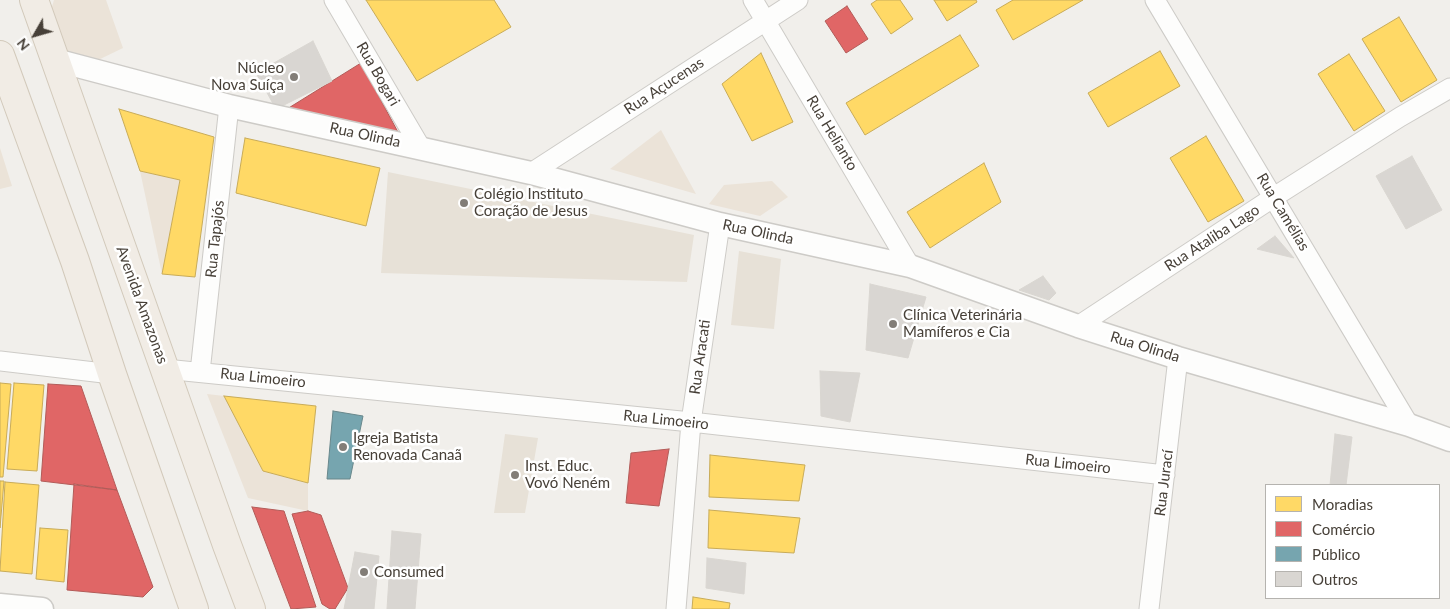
<!DOCTYPE html>
<html>
<head>
<meta charset="utf-8">
<style>
	body { margin:0 }
	#map { position:relative; width:1450px; height:609px; overflow:hidden; background:#f1efeb; font-family:Lato,sans-serif }
	canvas { display:block }
	.legend { position:absolute; left:1265px; top:484px; width:175px; height:115px; box-sizing:border-box; background:#fff; border:1px solid #b5b3af; margin:0; padding:6px 9px; list-style:none; font-size:15px; color:#474038 }
	.legend li { display:flex; align-items:center; gap:10px; height:25px }
	.legend b { width:25px; border:1px solid #b5b3af }
	.north { position:absolute; left:10px; top:10px; width:50px; height:50px; -webkit-text-stroke:4px #fff; paint-order:stroke; rotate:232deg; font-size:14px; font-weight:700; line-height:20px; text-align:center; color:#474038 }
	.north::after { content:''; display:block; margin:auto; width:18px; height:22px; background:#474038; clip-path:polygon(50% 0,100% 100%,50% 72%,0 100%) }
</style>
</head>
<body>
<div id="map">
<canvas width="1450" height="609"></canvas>
<ul class="legend">
<li><b style="height:14px;background:#ffd966"></b>Moradias</li>
<li><b style="height:14px;background:#e06666"></b>Comércio</li>
<li><b style="height:14px;background:#76a5af"></b>Público</li>
<li><b style="height:14px;background:#d9d6d2"></b>Outros</li>
</ul>
<div class="north">N</div>
</div>
<script>
const context = document.querySelector('canvas').getContext('2d');
context.lineJoin = 'round';
function fillPath(path, color) { context.fillStyle = color; context.fill(path, 'evenodd'); }
const poly = rows => new Path2D(rows.map(r => 'M' + r).join(''));
function stroke(path, color, width, dash) { context.strokeStyle = color; context.lineWidth = width; context.lineCap = dash ? 'butt' : 'round'; context.setLineDash(dash || []); context.stroke(path); }
function write(font, color, halo, rows, align = 'center') {
  context.font = font + ' Lato,sans-serif'; context.lineWidth = 5; context.setLineDash([]); context.textBaseline = 'middle'; context.strokeStyle = halo; context.fillStyle = color; for (const [text, x, y, turn = 0] of rows) {
    context.save(); context.translate(x, y); context.rotate((+turn || 0) * Math.PI / 180); context.textAlign = isNaN(turn) ? turn : align; if (halo) context.strokeText(text, 0, 0); context.fillText(text, 0, 0); context.restore();
  }
}
const commercial = poly([
	[54,0,106,0,123,48,96,61,71,55,45,30],
	[661,130,696,194,610,169],
	[0,148,12,186,0,189],
	[140,171,180,180,162,274],
	[772,181,788,197,760,216,709,204,724,185],
	[207,394,224,396,241,424,263,471,308,483,308,511,248,498]
]);
const education = poly([
	[388,172,694,235,687,282,381,273],
	[739,251,781,259,774,329,731,325],
	[505,434,538,438,525,513,494,513]
]);
const homes = poly([
	[366,0,494,0,511,27,417,81,366,0],
	[877,0,900,0,913,19,891,34,871,4,877,0],
	[934,0,976,0,977,2,947,21,934,0],
	[1013,0,1083,0,1013,40,996,10,1013,0],
	[1399,17,1437,80,1401,102,1362,39,1399,17],
	[960,35,979,66,865,135,846,103,960,35],
	[1160,51,1180,86,1108,127,1088,93,1160,51],
	[761,53,793,122,752,141,722,84,761,53],
	[1349,54,1385,111,1354,131,1318,74,1349,54],
	[119,109,214,137,195,277,162,274,180,180,140,171,119,109],
	[1206,136,1244,201,1208,222,1170,158,1206,136],
	[245,138,380,168,366,226,236,193,245,138],
	[984,163,1001,202,930,248,907,212,984,163],
	[0,383,11,384,3,477,0,477,0,383],
	[14,383,44,385,37,471,7,469,14,383],
	[224,396,316,406,308,483,263,471,224,396],
	[710,455,805,465,799,501,709,497,710,455],
	[0,481,4,481,0,528,0,481],
	[5,482,39,485,32,574,0,571,5,482],
	[709,510,800,518,794,553,708,548,709,510],
	[40,528,68,530,64,582,36,579,40,528],
	[693,597,730,603,729,609,692,609,693,597]
]);
const shops = poly([
	[847,6,868,39,846,53,825,21,847,6],
	[361,63,399,134,287,109,361,63],
	[48,384,81,386,117,490,41,481,48,384],
	[669,449,659,506,626,503,631,453,669,449],
	[74,484,117,490,153,587,143,597,67,590,74,484],
	[252,507,284,511,316,607,291,609,252,507],
	[308,511,321,515,348,588,335,609,330,609,322,604,292,514,308,511]
]);
const public = poly([
	[333,411,363,416,350,479,327,479,333,411]
]);
const building = poly([
	[313,41,332,81,276,109,256,73,313,41],
	[1412,156,1442,210,1406,229,1376,176,1412,156],
	[1275,236,1294,258,1257,249,1275,236],
	[1043,276,1056,293,1049,300,1019,290,1043,276],
	[870,284,926,297,908,358,866,350,870,284],
	[820,371,860,373,850,422,821,416,820,371],
	[1335,434,1352,437,1346,485,1330,485,1335,434],
	[392,531,421,534,415,609,387,609,392,531],
	[355,552,379,556,374,609,344,609,355,552],
	[707,558,746,563,744,594,706,588,707,558]
]);
const minor = poly([
	[334,0,421,148],
	[753,0,910,266],
	[1155,0,1409,425],
	[531,173,798,0],
	[1078,326,1274,197,1400,117,1450,88],
	[0,361,112,374],
	[165,369,691,422,1165,475],
	[200,372,229,106],
	[676,609,691,422,720,224],
	[1149,609,1178,358]
]);
const tertiary = poly([
	[55,60,229,106,531,173,720,224,910,266,1078,326,1178,358,1409,425,1450,440],
	[0,605,42,609]
]);
const primary = poly([
	[34,0,227,545,251,609],
	[0,55,75,261,112,374,194,609]
]);
const markers = [
	[294,77,5,"#827d77"],
	[464,203,5,"#827d77"],
	[893,324,5,"#827d77"],
	[343,447,5,"#827d77"],
	[515,475,5,"#827d77"],
	[364,572,5,"#827d77"]
];
const poiNames = [
	["Núcleo",284,68,"right"],
	["Nova Suíça",284,85,"right"],
	["Colégio Instituto",474,194],
	["Coração de Jesus",474,211],
	["Clínica Veterinária",903,315],
	["Mamíferos e Cia",903,332],
	["Igreja Batista",353,438],
	["Renovada Canaã",353,455],
	["Inst. Educ.",525,466],
	["Vovó Neném",525,483],
	["Consumed",374,572]
];
const streetNames = [
	["Rua Bogari",378,74,60],
	["Rua Açucenas",664,86,-33],
	["Rua Helianto",832,133,59],
	["Rua Olinda",365,135,12],
	["Rua Camélias",1283,212,59],
	["Rua Olinda",758,232,12],
	["Rua Ataliba Lago",1212,238,-33],
	["Rua Tapajós",215,239,-84],
	["Avenida Amazonas",142,305,70],
	["Rua Olinda",1145,347,17],
	["Rua Aracati",700,357,-82],
	["Rua Limoeiro",263,378,6],
	["Rua Limoeiro",666,420,6],
	["Rua Limoeiro",1068,464,6],
	["Rua Jurací",1164,483,-83]
];
fillPath(commercial, '#ebe3d8');
fillPath(education, '#e7e1d7');
fillPath(homes, '#ffd966');
stroke(homes, '#c8ab58', 1);
fillPath(shops, '#e06666');
stroke(shops, '#b25b58', 1);
fillPath(public, '#76a5af');
stroke(public, '#68878b', 1);
fillPath(building, '#d9d6d2');
stroke(building, '#d9d6d1', 1);
stroke(minor, '#cdcbc7', 21);
stroke(tertiary, '#cdcbc7', 25);
stroke(primary, '#d2c9ba', 30);
stroke(minor, '#fdfdfc', 19);
stroke(tertiary, '#fdfdfc', 22);
stroke(primary, '#f1ece5', 28);
for (const [x, y, r, color] of markers) { const dot = new Path2D(); dot.arc(x, y, r, 0, 2 * Math.PI); context.fillStyle = color; context.fill(dot); stroke(dot, '#fff', 2); }
write('15px', '#474038', '#fff', poiNames, 'left');
write('15px', '#474038', '#fff', streetNames);
</script>
</body>
</html>
